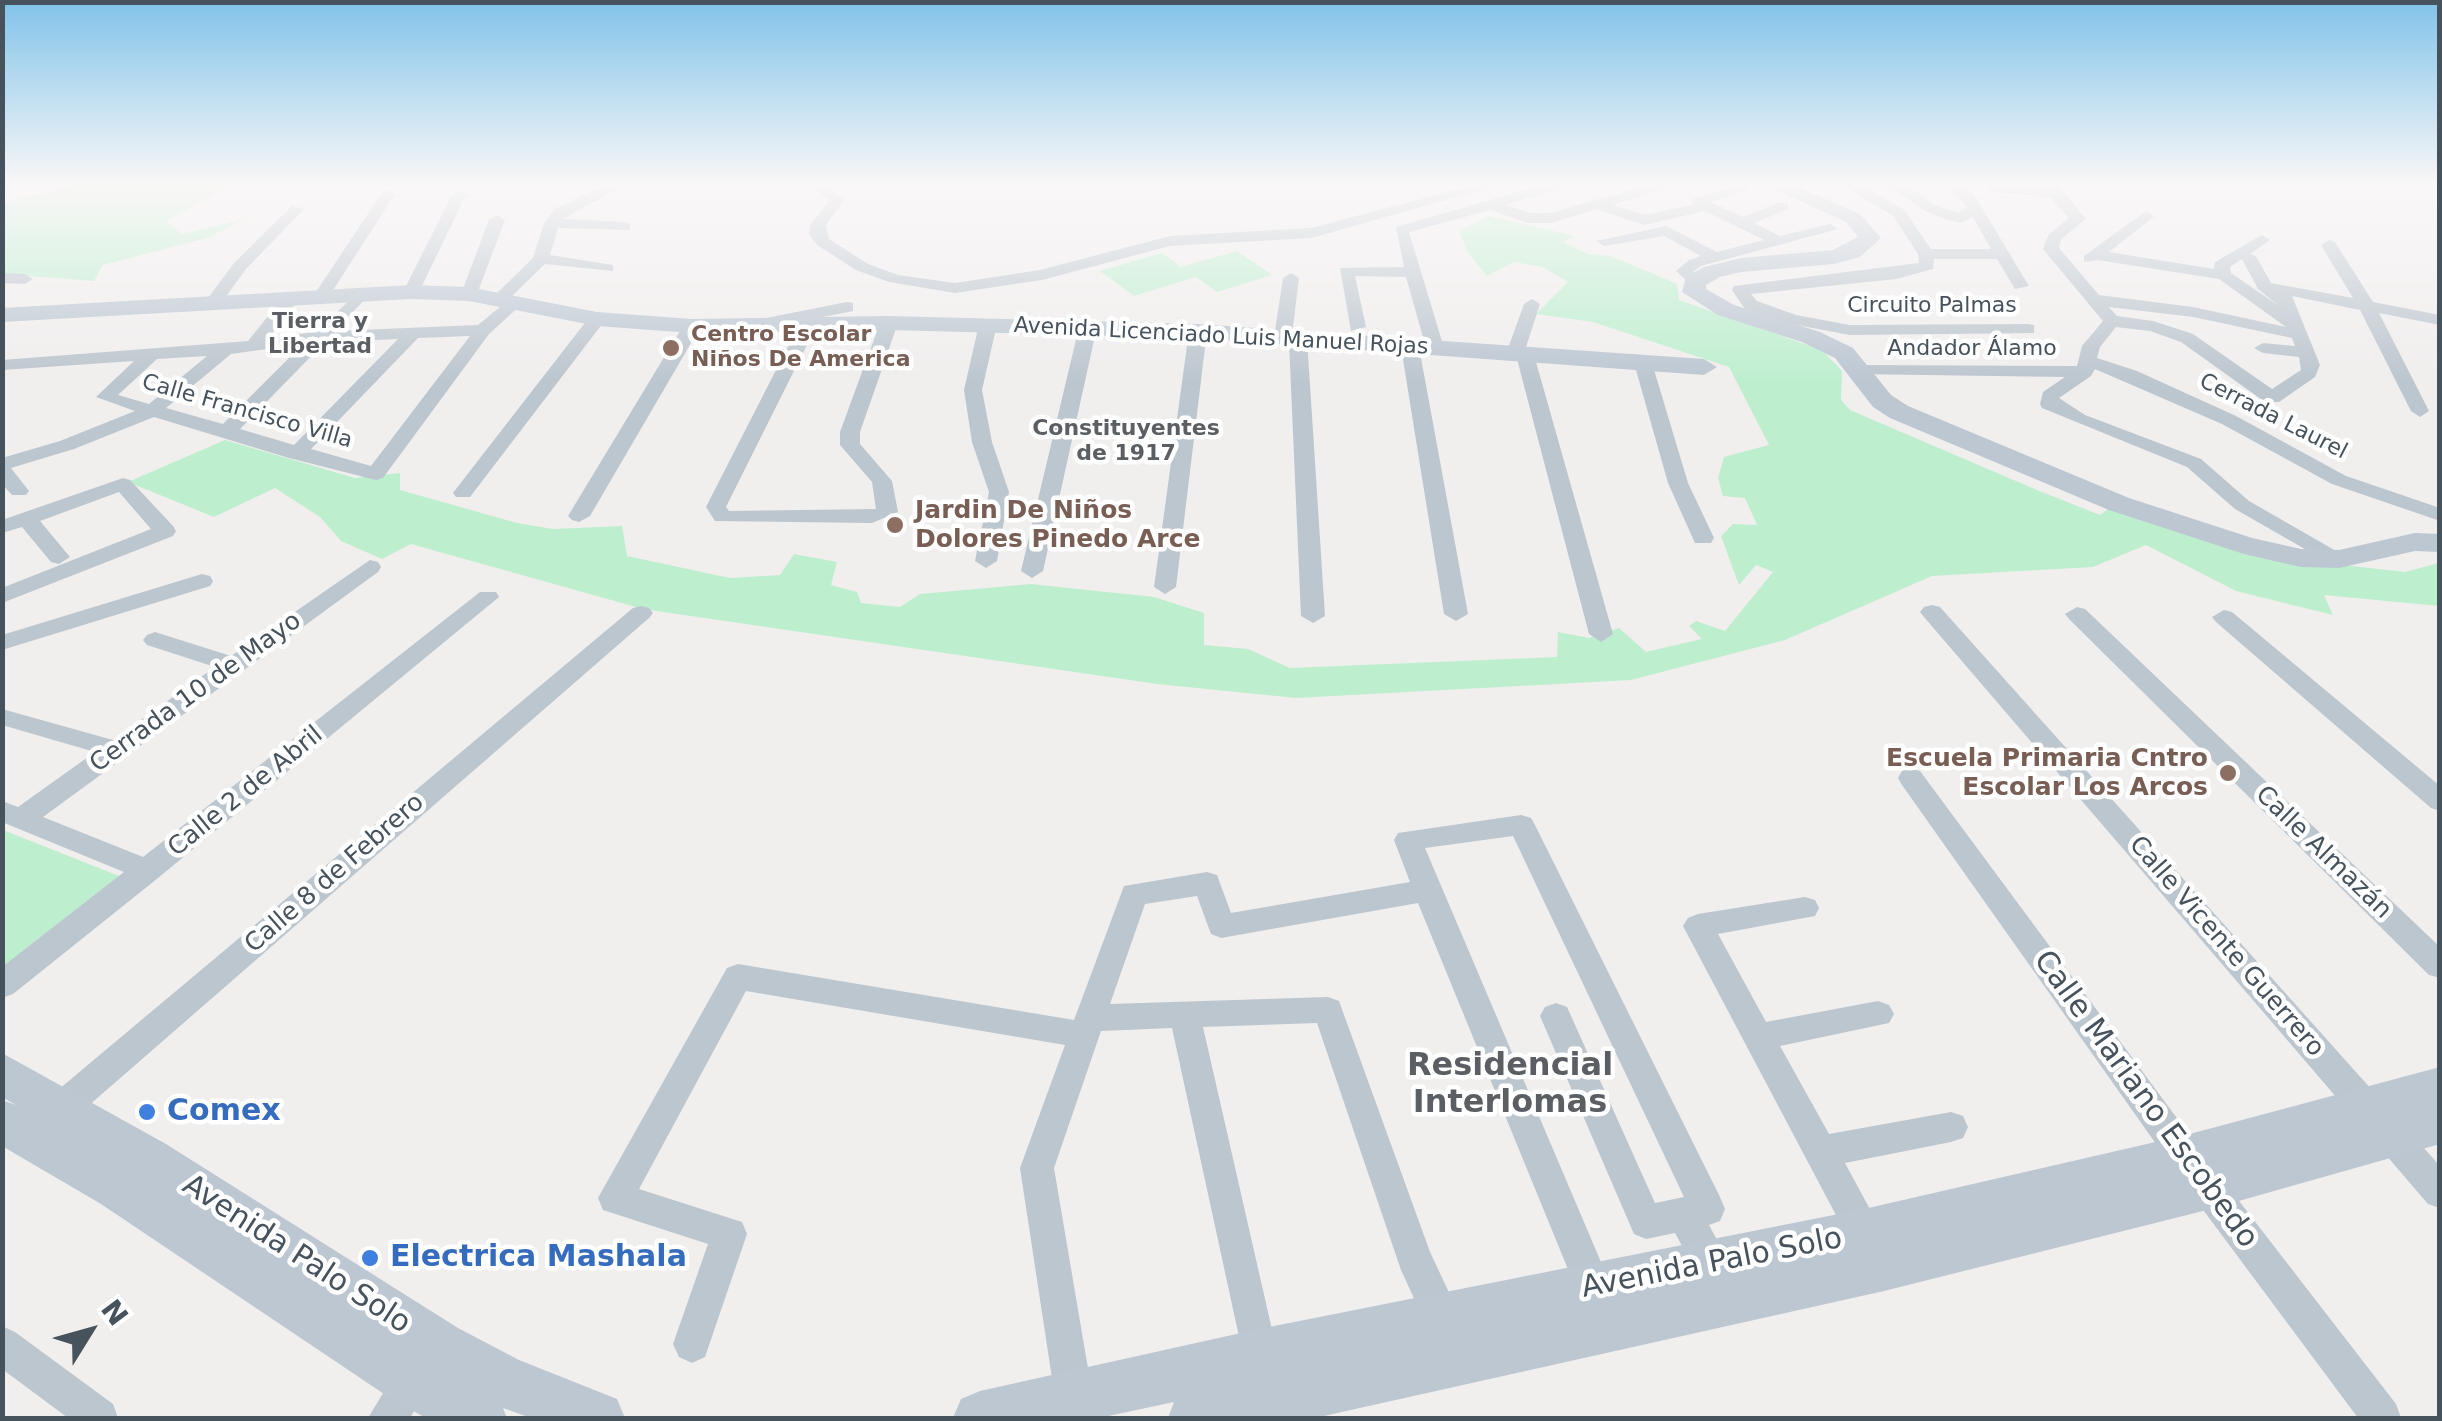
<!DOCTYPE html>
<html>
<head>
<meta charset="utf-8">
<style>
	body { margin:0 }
	#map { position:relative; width:2442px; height:1421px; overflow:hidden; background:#f1eeee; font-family:"DejaVu Sans",sans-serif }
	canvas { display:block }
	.frame { position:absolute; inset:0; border:5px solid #46525c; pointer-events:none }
	.north { position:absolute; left:40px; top:1281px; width:100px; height:100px; -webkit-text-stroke:8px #fff; paint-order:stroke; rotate:53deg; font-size:28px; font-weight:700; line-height:40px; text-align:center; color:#46525c }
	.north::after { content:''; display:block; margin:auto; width:35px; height:45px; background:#46525c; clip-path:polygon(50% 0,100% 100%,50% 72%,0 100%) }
</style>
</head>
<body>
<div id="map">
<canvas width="2442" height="1421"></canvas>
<div class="frame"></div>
<div class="north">N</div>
</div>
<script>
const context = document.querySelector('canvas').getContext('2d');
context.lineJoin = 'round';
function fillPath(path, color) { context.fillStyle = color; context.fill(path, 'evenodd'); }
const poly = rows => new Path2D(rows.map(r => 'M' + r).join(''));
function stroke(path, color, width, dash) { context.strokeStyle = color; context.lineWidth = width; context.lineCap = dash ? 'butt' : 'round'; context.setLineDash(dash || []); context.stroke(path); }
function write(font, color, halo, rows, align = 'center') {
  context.font = font + ' "DejaVu Sans",sans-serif'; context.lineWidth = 9; context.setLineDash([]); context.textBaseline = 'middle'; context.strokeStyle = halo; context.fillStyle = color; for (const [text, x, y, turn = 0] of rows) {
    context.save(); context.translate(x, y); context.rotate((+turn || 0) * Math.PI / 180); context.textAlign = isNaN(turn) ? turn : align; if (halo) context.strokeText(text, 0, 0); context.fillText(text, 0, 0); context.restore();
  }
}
const green = poly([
	[65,183,233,183,166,221,182,234,243,220,207,238,103,265,94,281,3,274,2,204,68,186],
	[1488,216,1575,236,1563,242,1588,254,1611,256,1677,284,1679,300,1822,350,1842,371,1841,400,1850,410,2037,490,2100,515,2114,505,2298,560,2405,572,2439,563,2439,606,2324,595,2333,615,2236,591,2146,545,2093,567,1932,576,1785,640,1631,680,1296,698,1157,684,643,609,411,544,382,559,341,541,320,517,275,488,214,517,128,482,225,440,355,478,400,473,400,490,517,523,553,529,622,526,627,556,730,578,780,575,794,554,837,562,831,585,857,592,861,603,900,607,920,594,1031,584,1154,597,1204,613,1204,645,1248,649,1290,668,1557,657,1558,632,1589,638,1619,628,1646,652,1702,639,1689,626,1696,621,1725,631,1773,572,1756,565,1739,585,1721,536,1733,524,1757,525,1745,498,1723,496,1718,478,1724,457,1769,445,1729,367,1593,322,1536,314,1568,282,1542,267,1514,262,1487,276,1467,251,1459,231],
	[1237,251,1272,275,1217,292,1196,277,1134,296,1100,271,1162,253,1181,267],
	[3,830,124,878,3,973]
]);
const street = poly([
	[2,183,23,183,2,191,2,183],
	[288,183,303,183,294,189,288,183],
	[608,183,627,183,563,219,625,222,630,224,630,230,558,228,550,255,613,265,613,271,545,264,509,299,523,303,489,334,383,478,376,480,289,458,154,417,74,449,11,468,29,491,26,495,12,495,2,484,2,458,60,441,135,411,96,397,134,361,2,370,2,360,248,341,285,295,291,294,299,299,269,338,315,332,362,289,370,294,335,331,478,325,506,302,498,305,490,300,533,258,544,223,555,209,608,183],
	[470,336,371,466,311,449,418,338,470,336],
	[398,339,294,445,240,429,325,342,398,339],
	[303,344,223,424,166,408,231,354,303,344],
	[207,356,149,404,118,395,157,359,207,356],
	[809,183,825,183,844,200,826,225,829,239,868,264,898,275,955,283,1040,270,1170,236,1311,228,1481,183,1506,183,1311,238,1170,246,1042,280,955,293,889,282,856,270,817,245,809,234,810,225,829,201,809,183],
	[1550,183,1574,183,1506,205,1530,213,1550,213,1655,183,1679,183,1613,205,1645,215,1692,205,1693,199,1744,183,1748,187,1746,190,1711,202,1742,217,1778,203,1788,203,1788,209,1754,223,1780,236,1830,224,1838,229,1701,266,1693,272,1702,282,1694,287,1676,271,1689,260,1701,256,1664,236,1604,246,1596,241,1666,226,1717,252,1764,240,1705,211,1644,225,1597,209,1551,223,1528,223,1490,210,1409,232,1444,348,1441,352,1429,352,1426,348,1406,277,1355,276,1366,327,1351,331,1340,268,1404,267,1396,227,1550,183],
	[1839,183,1904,183,1935,205,1958,213,1967,207,1945,183,1962,183,1973,193,2029,286,2015,289,1997,259,1934,259,1933,269,1896,279,1751,294,1757,301,1796,315,1850,325,2028,324,2034,325,2034,333,1850,335,1786,323,1745,309,1732,290,1734,286,1919,263,1918,254,1893,216,1839,183],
	[1867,187,1892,188,1925,211,1946,219,1961,223,1973,217,1991,249,1931,249,1904,210,1867,187],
	[2037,183,2052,183,2062,190,2086,219,2061,239,2059,248,2099,295,2193,307,2286,327,2219,279,2098,260,2084,262,2084,256,2146,211,2154,216,2151,219,2109,252,2214,269,2215,262,2262,235,2270,240,2250,254,2256,256,2271,283,2353,298,2321,245,2329,240,2335,242,2373,302,2440,315,2440,325,2379,313,2429,411,2420,417,2411,411,2360,310,2292,296,2320,365,2315,377,2279,402,2265,402,2181,342,2150,331,2116,327,2100,347,2097,358,2137,371,2236,416,2346,476,2440,508,2440,521,2332,484,2222,424,2095,369,2091,376,2059,398,2085,415,2201,459,2249,501,2350,559,2339,566,2331,564,2235,509,2187,467,2042,408,2040,404,2043,392,2065,377,1853,374,1850,370,1859,365,2077,366,2082,346,2103,321,2043,249,2049,234,2069,218,2049,197,1993,192,1986,188,1993,184,2040,187,2037,183],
	[2242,259,2258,289,2279,306,2231,273,2230,267,2242,259],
	[2109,307,2193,317,2292,338,2295,346,2263,343,2254,348,2263,353,2299,357,2301,370,2272,389,2193,334,2153,321,2117,316,2109,307],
	[388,190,395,194,328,298,314,302,312,298,383,191,388,190],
	[459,191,466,195,419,292,405,296,403,292,452,195,459,191],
	[292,206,304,209,246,269,219,306,207,306,205,302,234,263,292,206],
	[497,215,505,220,477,294,463,298,461,294,489,220,497,215],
	[2,273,25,274,33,279,25,284,2,283,2,273],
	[1291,273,1299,278,1292,335,1307,339,1325,616,1313,623,1301,616,1289,341,1283,342,1274,337,1283,278,1291,273],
	[1532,299,1540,304,1525,350,1534,355,1613,634,1601,642,1589,634,1517,359,1506,354,1524,304,1532,299],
	[847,302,853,303,853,311,808,320,817,325,726,507,729,511,876,509,872,482,840,445,840,432,880,323,889,318,898,323,860,432,860,444,892,481,898,512,872,523,715,521,706,507,799,325,808,320,756,330,747,325,756,320,847,302],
	[597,314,606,319,470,497,456,497,453,493,456,489,591,315,597,314],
	[988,319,997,324,982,390,992,442,1009,492,997,561,986,568,975,561,989,492,972,442,964,390,979,324,988,319],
	[692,321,701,326,590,516,579,522,572,520,568,516,683,326,692,321],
	[1088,322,1097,327,1043,571,1032,578,1021,571,1079,327,1088,322],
	[1198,326,1207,331,1176,587,1165,594,1154,587,1189,331,1198,326],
	[1410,342,1419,347,1468,614,1456,621,1444,614,1401,347,1410,342],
	[1643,358,1652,363,1688,483,1714,538,1711,543,1695,543,1668,483,1634,363,1643,358],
	[123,478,130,480,173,526,176,531,173,536,2,603,2,588,151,529,119,492,40,521,70,557,59,564,51,562,22,527,2,533,2,520,123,478],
	[370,560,378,562,381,567,378,572,43,817,143,857,480,592,496,592,499,597,158,878,13,994,2,998,2,967,124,872,2,822,2,801,18,807,95,752,2,725,2,709,113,740,215,667,147,645,143,640,147,635,155,632,231,656,370,560],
	[202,574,210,576,213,581,210,586,2,650,2,635,202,574],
	[1932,605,1940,607,2440,1166,2440,1208,2428,1204,1924,617,1920,612,1924,607,1932,605],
	[641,606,649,608,653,613,649,618,64,1127,52,1131,40,1127,35,1116,40,1105,633,608,641,606],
	[2077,607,2085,609,2440,947,2440,978,2429,975,2069,619,2065,614,2077,607],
	[2224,610,2232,612,2440,786,2440,811,2431,808,2216,622,2212,617,2224,610],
	[1911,769,1920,771,2219,1175,2396,1404,2401,1418,2358,1418,2195,1199,1902,785,1898,778,1902,771,1911,769],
	[1521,815,1531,818,1535,825,1720,1197,1725,1209,1720,1221,1709,1225,1730,1264,1725,1277,1712,1282,1699,1277,1675,1233,1646,1239,1634,1234,1540,1016,1545,1007,1556,1003,1567,1007,1655,1203,1684,1197,1513,836,1425,848,1612,1288,1607,1301,1594,1306,1581,1301,1418,903,1221,938,1211,934,1197,896,1145,904,1110,1004,1328,997,1339,1001,1430,1252,1461,1318,1455,1331,1442,1337,1429,1331,1401,1270,1317,1023,1203,1027,1278,1356,1272,1369,1259,1375,1246,1369,1172,1028,1101,1031,1054,1168,1093,1398,1088,1412,1074,1417,1060,1412,1055,1398,1020,1168,1065,1045,746,991,639,1189,742,1222,747,1234,705,1357,692,1363,679,1357,673,1344,708,1244,603,1210,598,1198,727,968,738,964,1074,1020,1124,886,1207,872,1217,875,1231,913,1410,882,1394,840,1398,833,1521,815],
	[1805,897,1815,900,1819,908,1815,916,1718,934,1766,1022,1878,1001,1889,1005,1894,1014,1889,1023,1780,1046,1829,1134,1951,1112,1963,1116,1968,1127,1963,1138,1951,1142,1845,1163,1886,1239,1881,1251,1868,1256,1855,1251,1683,926,1688,918,1698,914,1805,897],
	[2,1326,15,1332,113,1404,118,1418,68,1418,2,1369,2,1326],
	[417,1355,431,1360,436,1374,410,1418,368,1418,403,1360,417,1355]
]);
const secondary = poly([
	[1761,183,1789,183,1860,214,1881,238,1860,257,1834,264,1741,272,1720,277,1706,285,1706,289,1734,305,1820,332,1853,348,1891,395,1908,406,2129,498,2252,538,2301,549,2339,550,2415,533,2440,534,2440,552,2415,551,2339,568,2301,567,2244,554,2109,510,1890,418,1873,407,1835,358,1802,342,1718,315,1682,292,1686,277,1704,267,1741,258,1833,250,1858,237,1846,222,1761,183],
	[411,285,469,287,597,312,692,319,889,316,1198,324,1704,359,1717,367,1704,375,1198,338,889,330,692,333,597,326,469,301,411,299,2,322,2,308,411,285],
	[2,1053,166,1144,458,1328,519,1360,617,1399,625,1418,531,1418,503,1408,507,1418,426,1418,393,1400,101,1204,2,1146,2,1100,16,1105,2,1097,2,1053],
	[2440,1067,2440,1144,2207,1210,1884,1291,1315,1418,1168,1418,1174,1402,1099,1418,953,1418,961,1399,980,1391,1259,1329,1864,1209,2186,1135,2440,1067]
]);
const markers = [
	[671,348,10,"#8d6e63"],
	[895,525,10,"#8d6e63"],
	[2228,773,10,"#8d6e63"],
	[147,1112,10,"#3f7fe0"],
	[370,1258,10,"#3f7fe0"]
];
const farStreetnames = [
	["Circuito Palmas",1932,306],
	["Avenida Licenciado Luis Manuel Rojas",1221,337,3],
	["Andador Álamo",1972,349],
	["Calle Francisco Villa",247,412,16],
	["Cerrada Laurel",2273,417,27]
];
const farNeighbourhoodnames = [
	["Tierra y",320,322],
	["Libertad",320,347],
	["Constituyentes",1126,429],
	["de 1917",1126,454]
];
const farEducationnames = [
	["Centro Escolar",691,335],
	["Niños De America",691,360]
];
const educationNames = [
	["Jardin De Niños",915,511],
	["Dolores Pinedo Arce",915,540],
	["Escuela Primaria Cntro",2208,759,"right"],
	["Escolar Los Arcos",2208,788,"right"]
];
const streetNames = [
	["Cerrada 10 de Mayo",196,693,-36],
	["Calle 2 de Abril",246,792,-39],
	["Calle Almazán",2323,853,44],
	["Calle 8 de Febrero",335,874,-41],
	["Calle Vicente Guerrero",2226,947,49]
];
const nearStreetnames = [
	["Calle Mariano Escobedo",2145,1100,54],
	["Avenida Palo Solo",296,1255,33],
	["Avenida Palo Solo",1712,1264,-11]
];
const nearShopnames = [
	["Comex",167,1112],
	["Electrica Mashala",390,1258]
];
const nearNeighbourhoodnames = [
	["Residencial",1510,1067],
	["Interlomas",1510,1104]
];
fillPath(green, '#bdefcf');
fillPath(street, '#bcc6ce');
fillPath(secondary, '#bcc7d2');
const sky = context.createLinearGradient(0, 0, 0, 382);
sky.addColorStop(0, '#82c3ea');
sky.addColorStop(0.48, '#f9f7f7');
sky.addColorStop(1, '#f9f7f700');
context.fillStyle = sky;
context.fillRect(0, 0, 2442, 382);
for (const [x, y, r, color] of markers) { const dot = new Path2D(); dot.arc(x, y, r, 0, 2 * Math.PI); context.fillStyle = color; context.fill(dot); stroke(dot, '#fff', 4); }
write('22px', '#46525c', '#fff', farStreetnames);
write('bold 22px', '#5b5f63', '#fff', farNeighbourhoodnames);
write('bold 22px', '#785e54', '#fff', farEducationnames, 'left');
write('bold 25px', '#785e54', '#fff', educationNames, 'left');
write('25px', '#46525c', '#fff', streetNames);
write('30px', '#46525c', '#fff', nearStreetnames);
write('bold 30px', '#366cbe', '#fff', nearShopnames, 'left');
write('bold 32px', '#5b5f63', '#fff', nearNeighbourhoodnames);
</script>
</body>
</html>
